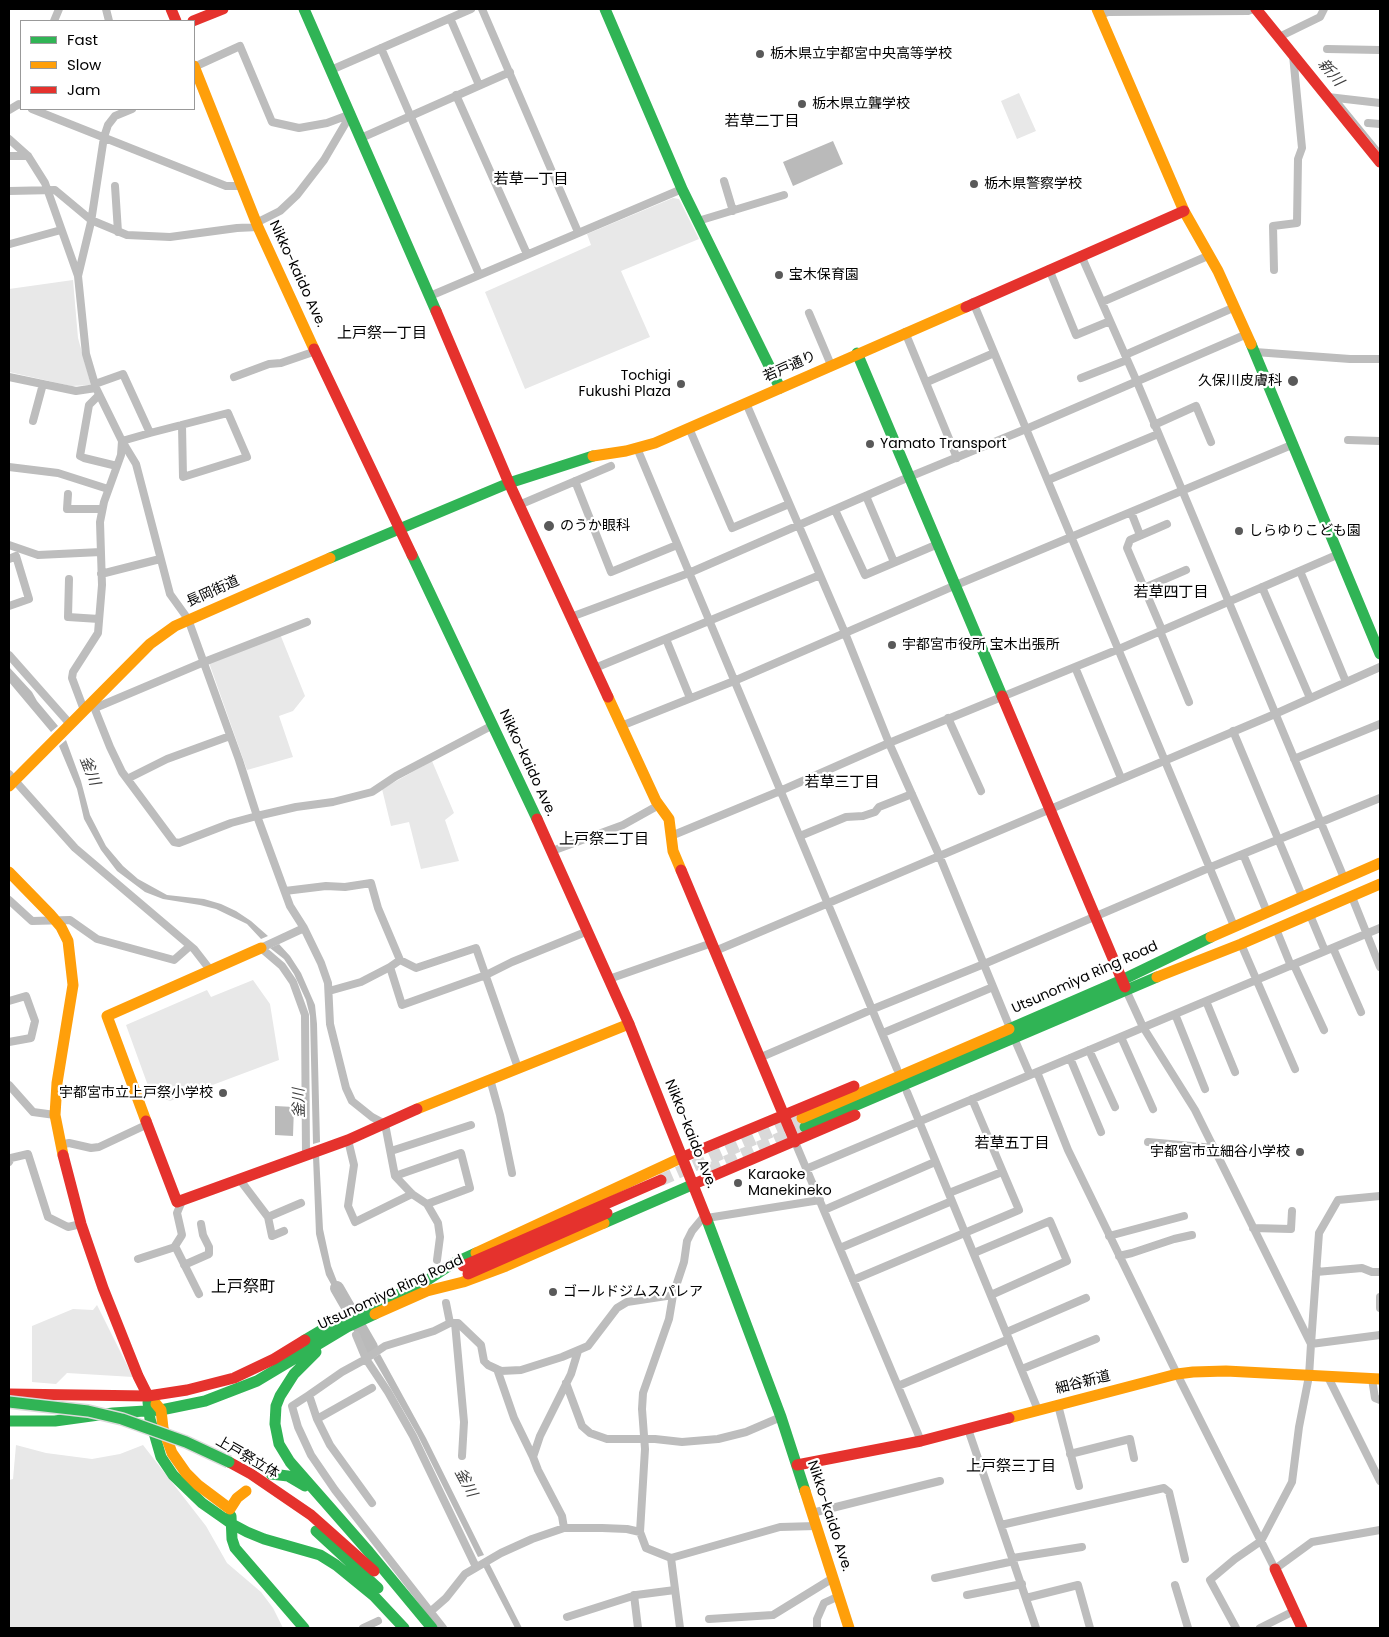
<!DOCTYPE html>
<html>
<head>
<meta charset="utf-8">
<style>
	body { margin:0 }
	#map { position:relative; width:1389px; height:1637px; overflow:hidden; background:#fff; font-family:Poppins,sans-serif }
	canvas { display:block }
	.frame { position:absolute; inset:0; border:10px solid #000; pointer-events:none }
	.legend { position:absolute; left:20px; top:20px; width:175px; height:90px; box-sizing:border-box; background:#fff; border:1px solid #999; margin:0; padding:6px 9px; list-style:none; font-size:15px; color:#000 }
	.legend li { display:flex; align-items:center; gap:10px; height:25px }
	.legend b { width:25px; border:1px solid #999 }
</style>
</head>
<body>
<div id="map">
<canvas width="1389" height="1637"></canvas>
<div class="frame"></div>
<ul class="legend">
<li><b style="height:6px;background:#30b455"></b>Fast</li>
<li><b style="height:6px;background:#ff9f0a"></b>Slow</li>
<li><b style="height:6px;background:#e5322d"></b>Jam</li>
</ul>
</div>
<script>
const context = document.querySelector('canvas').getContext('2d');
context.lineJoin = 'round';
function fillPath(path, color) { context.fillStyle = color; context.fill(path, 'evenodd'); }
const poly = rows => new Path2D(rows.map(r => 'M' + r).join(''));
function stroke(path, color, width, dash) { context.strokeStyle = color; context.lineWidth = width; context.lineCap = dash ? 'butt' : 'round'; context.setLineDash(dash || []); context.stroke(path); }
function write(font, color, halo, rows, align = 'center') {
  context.font = font + ' Poppins,"Noto Sans JP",sans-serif'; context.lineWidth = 4.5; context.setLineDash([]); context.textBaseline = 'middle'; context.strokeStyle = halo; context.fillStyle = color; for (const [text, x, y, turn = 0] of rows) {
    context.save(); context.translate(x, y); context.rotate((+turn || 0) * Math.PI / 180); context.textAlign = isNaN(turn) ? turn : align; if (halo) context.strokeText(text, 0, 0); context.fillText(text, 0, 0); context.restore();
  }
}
const green = poly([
	[1019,93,1036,131,1017,139,1001,101],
	[673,198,679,199,699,239,621,271,650,337,525,389,485,292,591,245,587,234],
	[73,280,78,338,91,385,71,386,9,372,9,289],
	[280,634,305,696,293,711,279,716,293,757,247,770,207,657],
	[432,761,454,813,445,820,459,861,421,869,409,822,391,826,382,789],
	[253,980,270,1004,279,1060,170,1101,151,1094,126,1025,207,990,211,997],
	[97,1305,133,1377,67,1373,56,1384,32,1382,32,1326,73,1309,93,1310],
	[16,1445,46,1453,92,1459,120,1454,143,1445,206,1526,227,1563,261,1592,273,1608,283,1628,9,1628,9,1480,13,1479]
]);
const water = poly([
	[833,141,843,164,793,186,783,162],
	[9,667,32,692,37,701,58,726,51,732,9,682],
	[66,740,81,781,90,815,106,846,123,866,138,879,167,895,204,899,221,904,236,911,251,921,268,936,261,939,247,924,216,909,200,905,163,899,145,892,117,871,101,850,84,819,77,789,59,746],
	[279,944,290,956,301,973,315,1005,317,1024,320,1142,313,1144,310,1016,306,1000,294,974,284,959,270,948],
	[275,1106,294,1107,293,1136,275,1135],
	[319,1155,323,1229,331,1266,338,1284,350,1303,343,1306,326,1275,316,1234,313,1157],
	[380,1354,426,1438,484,1555,478,1557,417,1434,373,1358],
	[489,1563,522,1628,515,1628,483,1566]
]);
const stream = poly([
	[1340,102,1380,151]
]);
const river = poly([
	[337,1288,371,1347]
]);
const primaryTunnel = poly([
	[709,1169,805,1127],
	[661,1180,802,1118]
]);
const street = poly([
	[106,9,109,21],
	[482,9,578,232],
	[1100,15,1108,12,1248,11,1253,9],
	[450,18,479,85],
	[54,21,59,9],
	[1279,37,1320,17,1324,9],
	[381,48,479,274],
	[1327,49,1380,50],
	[194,67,240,46,272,122,299,128,327,123,351,114],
	[331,70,471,9],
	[456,95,527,254],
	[1328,97,1380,103],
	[32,109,226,186,242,186],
	[9,110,19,104,21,105],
	[1368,123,1380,124],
	[361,138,510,72],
	[9,139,28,156,45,183,78,276,86,354,96,388,122,441,121,455,104,502,100,522,102,585,98,633,73,672,72,678,84,710],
	[9,156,28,156],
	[724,181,733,211],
	[115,186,118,232],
	[9,191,55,190,91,220,127,235,170,237,237,228,258,227],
	[698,221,784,195],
	[256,223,280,211,297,195,324,160,351,114],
	[10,244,61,230],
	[1081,255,1137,382,1344,878],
	[1049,269,1076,335,1110,321],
	[1274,270,1273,226,1297,223,1298,159,1302,148,1293,55],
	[78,276,91,222,104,137,108,125,115,116,132,109],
	[430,296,682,189],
	[973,302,1234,926],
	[1102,302,1210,255],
	[809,313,831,365],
	[905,332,957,458],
	[1255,352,1350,359,1380,359],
	[1125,355,1235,307],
	[9,377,76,391,96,388],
	[234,377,269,364,281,363,316,351],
	[1081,378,1127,360],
	[927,382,994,353],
	[95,384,123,374,150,433,122,441,136,464,170,594,188,619,239,760,257,816,290,906,304,928,321,963,328,983,330,1024,346,1088,352,1101,372,1117,385,1124,395,1176,412,1194,427,1204,438,1223,440,1237,437,1260],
	[99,395,89,405,80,456,84,458,117,466],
	[746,403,845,633,889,743,939,855,1010,1028],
	[33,421,43,384],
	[1154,425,1196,406,1211,442],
	[689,428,732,528,789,504],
	[150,433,228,413,247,457,183,477,182,425],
	[1348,440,1380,441],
	[637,448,897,1069],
	[9,467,58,473,108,489],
	[1048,480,1158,434],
	[575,481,611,572,677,545],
	[68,494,67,509,102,509],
	[866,496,894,562],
	[519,505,611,466],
	[835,510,865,575,938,544],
	[1131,512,1140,535],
	[9,545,38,555,101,552],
	[9,559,16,556,29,599,9,606],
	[1300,571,1346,682],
	[101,574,160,559],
	[69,579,68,617,99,619],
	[1262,587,1310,698],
	[1144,588,1186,570],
	[571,617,689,573,909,477,1026,429,1247,334],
	[1162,630,1127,548,1130,540,1167,524],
	[1160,631,1189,702],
	[666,639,690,698],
	[9,655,70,724],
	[1075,667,1121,778],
	[595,668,820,575],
	[92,702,110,747,122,772,174,842,179,843,231,823,257,816,296,807,333,802,372,792,396,776,493,725],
	[95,708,204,662,307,622],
	[948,718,981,791],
	[621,726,734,681,956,585,1294,444],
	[1233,731,1302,896],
	[1294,759,1380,724],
	[9,774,75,848,194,949,211,971],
	[127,779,167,759,230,736],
	[671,836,780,791,889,743,1119,649,1339,554],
	[800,836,846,817,863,816,875,812,879,807,912,794],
	[552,851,623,825,659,805],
	[1243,854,1267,912],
	[285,891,326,886,345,887,371,883,378,908,400,960,390,967,361,982,329,991],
	[1352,897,1380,967],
	[9,900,32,921,70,920,97,939,174,960,190,946],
	[1310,915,1325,951],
	[304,928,261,948,282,966,293,982,305,1015,306,1156],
	[1276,929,1291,966],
	[1241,944,1295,1069],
	[1333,948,1361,1012],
	[715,951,1275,714,1380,667],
	[400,960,416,968,476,948,518,1068],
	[1294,965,1324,1030],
	[390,967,402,1005,486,975,512,962,588,931],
	[609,979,712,943],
	[1126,990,1143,1027,1195,1110,1311,1344,1309,1376,1299,1427,1292,1482,1261,1541,1235,1559,1210,1580,1236,1628],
	[9,1001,26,996,35,1021,31,1038,9,1042],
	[1206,1001,1235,1072],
	[1175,1014,1205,1089],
	[883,1033,993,987],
	[1121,1037,1153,1109],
	[1014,1038,1030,1075],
	[1089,1050,1115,1107],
	[759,1058,873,1009,984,964,1211,867,1380,798],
	[1070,1058,1101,1132],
	[1037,1072,1068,1150,1177,1374,1275,1569,1312,1542,1380,1530],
	[490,1079,500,1115,512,1173],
	[9,1085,33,1112,55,1115],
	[907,1092,1038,1410],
	[348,1140,354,1165,348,1206,355,1222,412,1194],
	[795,1142,921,1441],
	[1148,1142,1214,1148],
	[60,1145,69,1143,91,1148,99,1147,148,1124],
	[391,1151,471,1125],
	[9,1162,11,1158,28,1154,48,1217,68,1227,81,1224],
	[806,1169,1380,928],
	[395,1176,461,1153,470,1188,427,1204],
	[240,1180,268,1217,272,1236,284,1231],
	[949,1193,1002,1172],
	[1380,1196,1338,1200,1319,1233,1311,1344,1380,1335],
	[182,1201,177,1213,182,1235,175,1246,199,1294],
	[824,1210,935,1162],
	[706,1214,692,1231,687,1241,684,1262,673,1295,669,1319,643,1393,642,1409,645,1449,640,1532,646,1548,671,1558,780,1527,816,1526],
	[268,1217,301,1203],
	[707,1218,820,1200],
	[1253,1228,1291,1229,1292,1211],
	[1109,1236,1184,1216],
	[840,1248,952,1201],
	[974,1253,1050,1221,1067,1261,991,1295],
	[1119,1256,1132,1253,1174,1239,1192,1235],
	[138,1259,175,1247],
	[184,1265,209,1254,209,1247,203,1235,201,1224],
	[1316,1272,1362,1268,1372,1272,1380,1272],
	[853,1280,1019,1210,972,1099],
	[1380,1297,1380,1308],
	[446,1303,450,1323,458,1323,481,1345,484,1361,488,1365,501,1371,521,1370,562,1357,588,1346,617,1308,627,1302,673,1295],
	[455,1323,464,1422,462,1456],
	[1007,1332,1086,1298],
	[356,1335,366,1359,388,1392,413,1436,476,1567],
	[497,1369,514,1418,533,1457],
	[1022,1369,1096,1339],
	[1328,1377,1380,1481],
	[1372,1379,1375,1398,1380,1400],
	[566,1383,582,1426,590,1433,607,1439,655,1439,682,1442,718,1439,746,1432,781,1417],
	[898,1386,1009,1339],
	[309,1395,292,1406,298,1427,311,1455,335,1490,443,1628],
	[1058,1405,1079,1486],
	[317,1419,372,1388],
	[968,1429,1036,1628],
	[1070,1454,1130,1439,1134,1458],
	[372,1503,330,1445,317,1419,309,1395,342,1372,364,1360,385,1346,434,1331,450,1323],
	[812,1513,940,1481],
	[1001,1525,1164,1488,1169,1492,1185,1559],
	[564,1528,562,1516,538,1470,533,1457,540,1436,571,1374,578,1351],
	[671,1558,680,1628],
	[1013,1558,1082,1547],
	[935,1578,1014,1561],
	[1175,1585,1188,1628],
	[634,1595,638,1628],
	[967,1595,1022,1584],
	[1026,1598,1078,1585,1090,1628],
	[430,1612,446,1598,465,1574,501,1553,532,1539,564,1528,602,1528,627,1529,640,1532],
	[567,1617,636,1595,675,1590],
	[709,1619,773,1615,833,1578],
	[363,1628,378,1621],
	[817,1628,817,1619,824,1603,839,1596],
	[1260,1628,1294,1611]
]);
const fast = poly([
	[304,9,436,311],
	[605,9,682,189,780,388],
	[1251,344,1380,654],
	[857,353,1002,696],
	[412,555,537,819],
	[330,558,509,483,593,456],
	[1009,1029,1122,980,1211,937],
	[805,1127,1157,977],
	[707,1220,781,1417,805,1491],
	[604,1223,694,1184],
	[305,1340,342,1318,420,1285,452,1264,476,1253],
	[316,1352,294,1374,280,1396,276,1406,275,1424,279,1444,290,1462,369,1552,432,1628],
	[148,1402,150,1419,161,1457,173,1475,202,1503,232,1524,247,1532,264,1539,320,1555,336,1565,374,1596,404,1628],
	[9,1421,55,1421,113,1413,161,1410,205,1401,257,1381,347,1327,375,1314],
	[271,1474,288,1476,305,1486],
	[231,1516,232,1539,235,1548,304,1628],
	[316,1531,378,1588]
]);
const slow = poly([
	[1097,9,1184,211,1218,271,1251,344],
	[194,66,258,227,314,349],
	[593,456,626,451,655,443,966,307],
	[608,697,656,801,669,819,673,851,681,870],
	[9,786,150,644,175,626,330,558],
	[9,872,50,914,61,927,68,941,73,985,57,1083,55,1115,63,1155],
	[1211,937,1380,863],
	[1157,977,1241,944,1380,884],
	[417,1109,629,1024],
	[802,1118,1009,1029],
	[146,1121,107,1016,261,948],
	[476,1253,683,1157],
	[375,1314,427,1291,463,1282,506,1266,604,1223],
	[156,1404,161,1410,163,1428,172,1453,186,1473,198,1485,230,1509,237,1498,246,1491],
	[1009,1418,1177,1374,1193,1372,1226,1371,1380,1379],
	[805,1491,849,1628]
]);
const jam = poly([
	[171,9,176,21],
	[1256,9,1380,162],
	[193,21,223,9],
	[966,307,1184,211],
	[436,311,509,483,608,697],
	[314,349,412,555],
	[1002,696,1125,987],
	[537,819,629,1024,707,1220],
	[681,870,795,1142],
	[146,1121,177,1202,348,1140,417,1109],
	[63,1155,81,1224,103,1288,138,1376,148,1396],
	[683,1157,854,1086],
	[694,1184,855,1115],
	[463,1266,661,1180],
	[468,1274,607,1213],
	[9,1394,148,1396,187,1390,234,1378,274,1359,305,1340],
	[229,1462,251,1474,311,1515,374,1571],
	[797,1465,921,1441,1009,1418],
	[1275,1569,1302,1628]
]);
const fastBridge = poly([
	[9,1402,88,1411,122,1419,186,1442,229,1462]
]);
const markers = [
	[760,54,5,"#595959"],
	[802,104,5,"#595959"],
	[974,184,5,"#595959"],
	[779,275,5,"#595959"],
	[1293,381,6,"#595959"],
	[681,384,5,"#595959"],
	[870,444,5,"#595959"],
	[549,526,6,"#595959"],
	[1239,531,5,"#595959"],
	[892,645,5,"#595959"],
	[223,1093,5,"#595959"],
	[1300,1152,5,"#595959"],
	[738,1183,5,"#595959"],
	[553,1292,5,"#595959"]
];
const poiNames = [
	["栃木県立宇都宮中央高等学校",770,54],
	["栃木県立聾学校",812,104],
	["栃木県警察学校",984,184],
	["宝木保育園",789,275],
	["Tochigi",671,376,"right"],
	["Fukushi Plaza",671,392,"right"],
	["久保川皮膚科",1282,381,"right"],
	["Yamato Transport",880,444],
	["のうか眼科",560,526],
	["しらゆりこども園",1249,531],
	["宇都宮市役所 宝木出張所",902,645],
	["宇都宮市立上戸祭小学校",213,1093,"right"],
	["宇都宮市立細谷小学校",1290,1152,"right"],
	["Karaoke",748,1175],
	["Manekineko",748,1191],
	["ゴールドジムスパレア",563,1292]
];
const streetNames = [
	["Nikko-kaido Ave.",297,274,65],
	["若戸通り",790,367,-24],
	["長岡街道",213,592,-24],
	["Nikko-kaido Ave.",527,763,65],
	["Utsunomiya Ring Road",1085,978,-24],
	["Nikko-kaido Ave.",690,1134,68],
	["Utsunomiya Ring Road",391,1293,-25],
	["細谷新道",1083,1383,-14],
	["上戸祭立体",247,1458,30],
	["Nikko-kaido Ave.",829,1516,72]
];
const waterNames = [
	["新川",1330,73,50],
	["釜川",89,771,68],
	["釜川",300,1103,-91],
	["釜川",465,1483,62]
];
const neighbourhoodNames = [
	["若草二丁目",762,122],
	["若草一丁目",531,180],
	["上戸祭一丁目",382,334],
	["若草四丁目",1171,593],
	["若草三丁目",842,783],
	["上戸祭二丁目",604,840],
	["若草五丁目",1012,1144],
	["上戸祭三丁目",1011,1467]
];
const quarterNames = [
	["上戸祭町",243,1288]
];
fillPath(green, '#e8e8e8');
fillPath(water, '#bababa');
stroke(stream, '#bababa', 2.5);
stroke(river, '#bababa', 14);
stroke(primaryTunnel, '#d9d9d9', 12, [12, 6]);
stroke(street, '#bdbdbd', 8);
stroke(fast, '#30b455', 11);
stroke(slow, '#ff9f0a', 11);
stroke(jam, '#e5322d', 11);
stroke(fastBridge, '#dbdbdb', 14, []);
stroke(fastBridge, '#30b455', 11);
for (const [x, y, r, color] of markers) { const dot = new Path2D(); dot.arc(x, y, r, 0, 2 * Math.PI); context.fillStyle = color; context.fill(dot); stroke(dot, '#fff', 2); }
write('14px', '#000', '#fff', poiNames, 'left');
write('14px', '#000', '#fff', streetNames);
write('italic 15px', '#3e3e3e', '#fff', waterNames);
write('15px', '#000', '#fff', neighbourhoodNames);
write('16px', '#000', '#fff', quarterNames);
</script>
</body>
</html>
